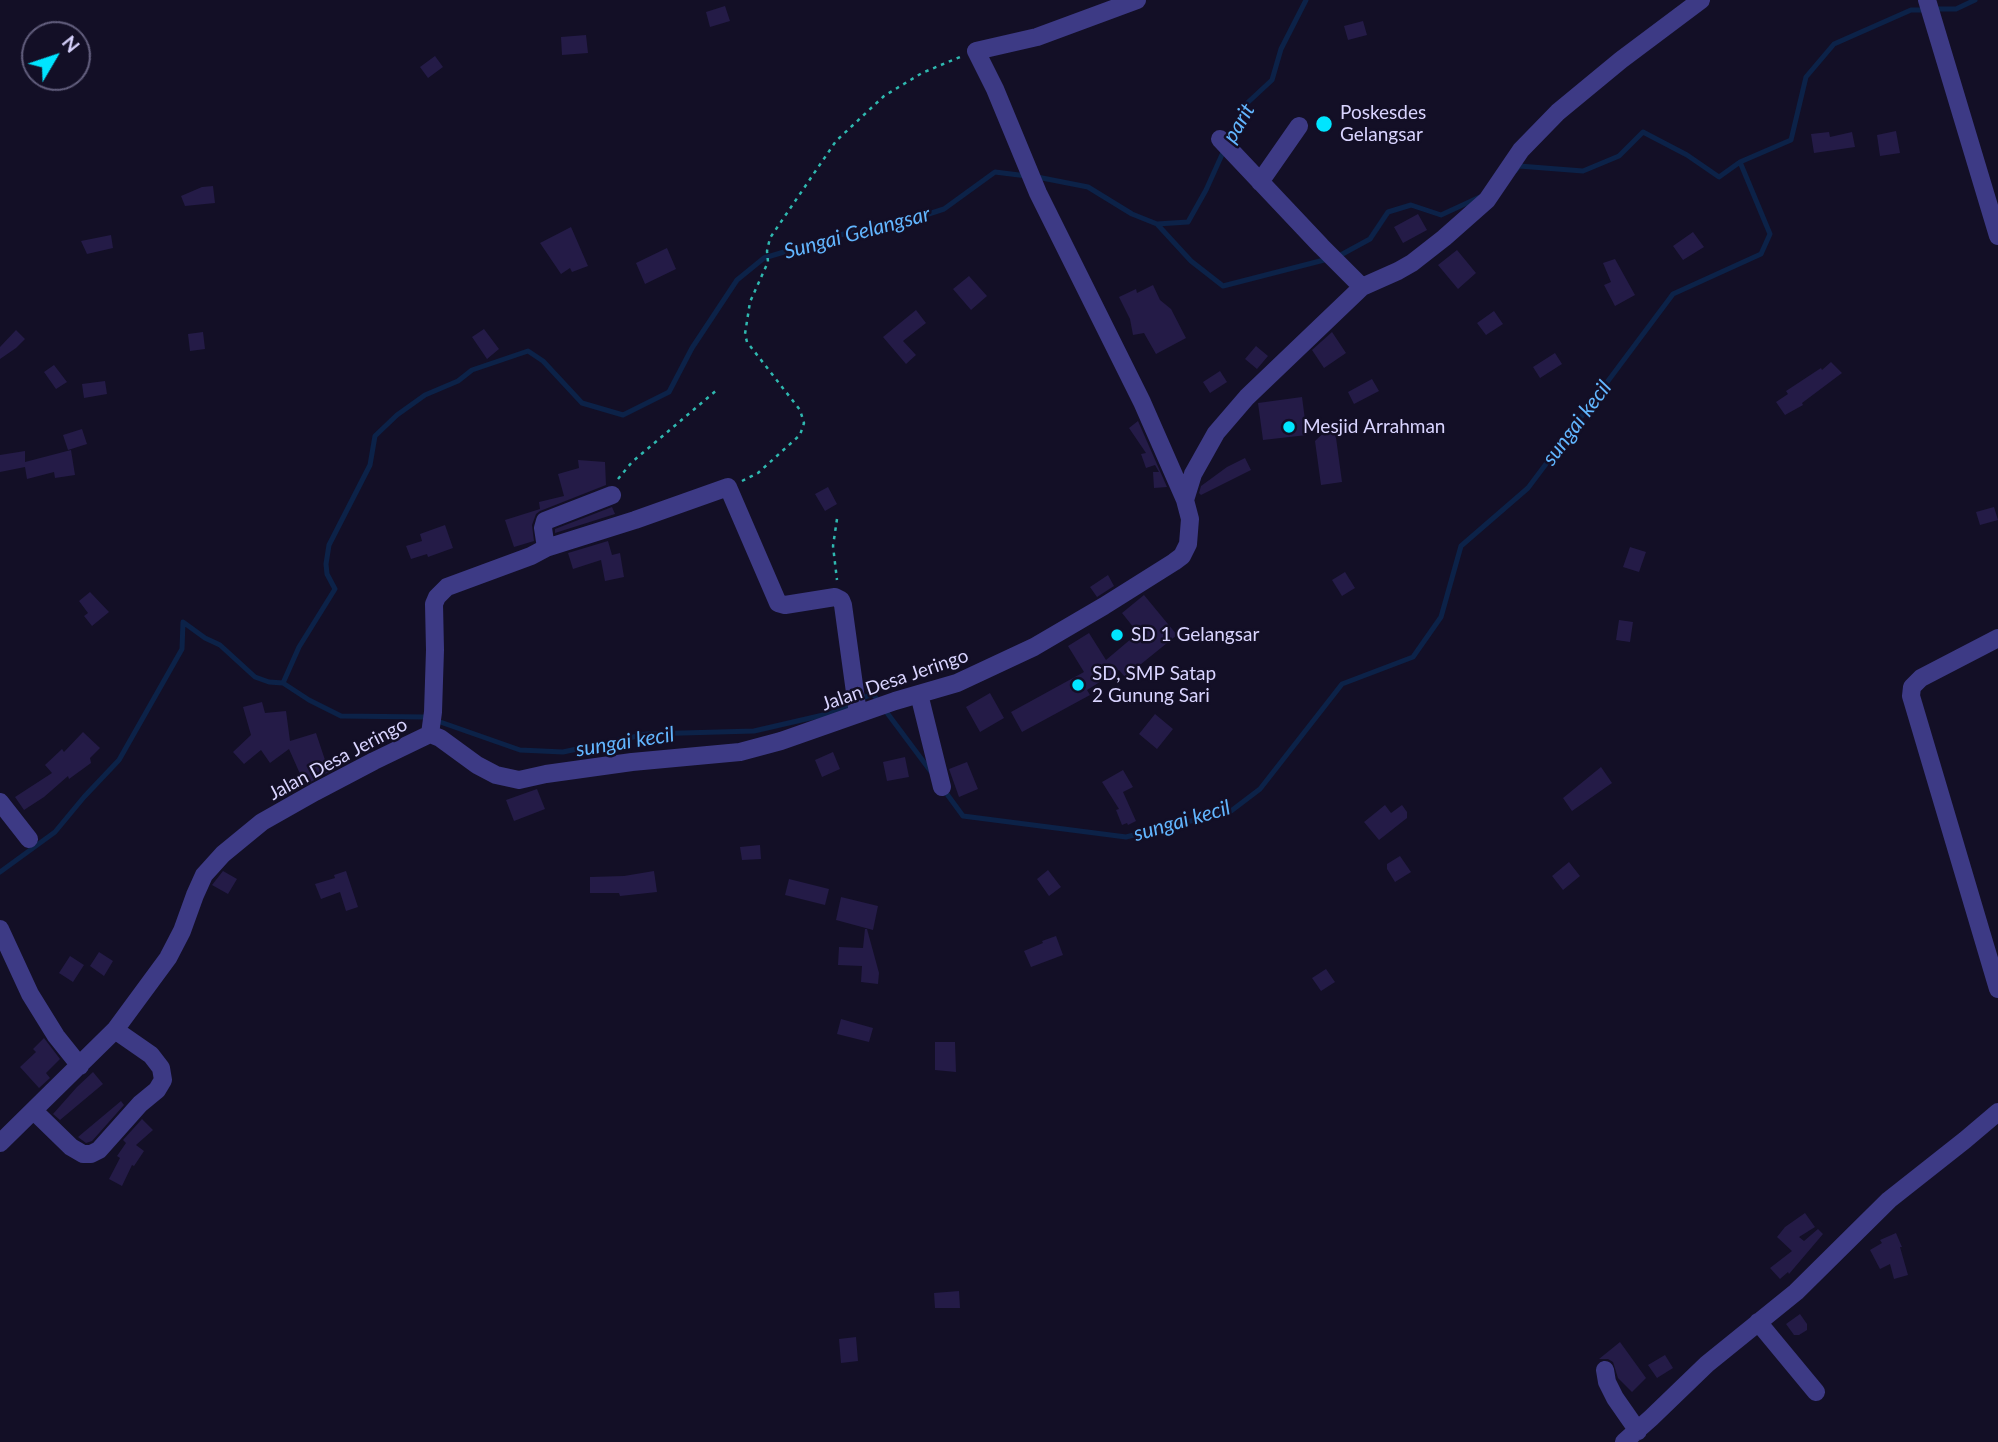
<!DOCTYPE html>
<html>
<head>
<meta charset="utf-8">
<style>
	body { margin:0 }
	#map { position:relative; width:1998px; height:1442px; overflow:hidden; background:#130f26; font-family:Lato,sans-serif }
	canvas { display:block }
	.north { position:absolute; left:21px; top:21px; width:70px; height:70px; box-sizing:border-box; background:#130f26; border:2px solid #625e7d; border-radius:50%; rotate:51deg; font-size:19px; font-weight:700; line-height:28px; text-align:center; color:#d9d4ff }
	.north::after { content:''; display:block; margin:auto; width:24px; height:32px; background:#00e5ff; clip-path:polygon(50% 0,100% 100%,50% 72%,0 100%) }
</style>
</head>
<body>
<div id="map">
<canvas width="1998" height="1442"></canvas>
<div class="north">N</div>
</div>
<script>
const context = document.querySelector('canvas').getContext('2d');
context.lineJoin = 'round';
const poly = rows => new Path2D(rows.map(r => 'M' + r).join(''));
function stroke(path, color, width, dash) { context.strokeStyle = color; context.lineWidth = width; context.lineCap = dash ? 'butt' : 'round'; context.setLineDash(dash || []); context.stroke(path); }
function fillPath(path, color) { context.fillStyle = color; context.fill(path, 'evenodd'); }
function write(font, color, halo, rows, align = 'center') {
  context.font = font + ' Lato,sans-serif'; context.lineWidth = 5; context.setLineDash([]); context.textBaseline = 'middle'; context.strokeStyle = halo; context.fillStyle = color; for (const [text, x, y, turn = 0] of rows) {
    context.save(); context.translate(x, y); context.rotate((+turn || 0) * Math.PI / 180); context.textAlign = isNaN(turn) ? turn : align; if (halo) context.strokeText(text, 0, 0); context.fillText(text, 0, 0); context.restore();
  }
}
const stream = poly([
	[1935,9,1956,9,1975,0],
	[1515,171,1519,166,1583,171,1619,156,1643,132,1687,155,1719,177,1740,162,1791,140,1806,77,1834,44,1911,10,1925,10],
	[1037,177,1088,187,1132,214,1157,224,1191,261,1223,286,1328,259],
	[1157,224,1188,222,1206,190,1244,106,1272,80,1281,49,1306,0],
	[1337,257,1370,239,1388,212,1411,205,1441,215,1480,197],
	[283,683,309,700,341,716,426,717,520,750,563,752,647,734,754,731,832,713,852,704],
	[860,699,873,694,932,773],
	[944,790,963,816,1126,837,1231,811,1260,789,1342,684,1413,657,1441,617,1461,546,1528,488,1673,294,1761,254,1770,234,1740,162],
	[0,872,55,832,84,797,119,760,182,649,183,622,205,638,220,645,255,677,269,682,283,683,299,647,335,589,327,574,326,564,329,545,370,465,375,436,397,415,425,395,458,381,472,370,528,351,543,361,582,403,623,415,669,392,692,348,737,280,764,258,877,224,907,221,944,209,995,172,1027,176]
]);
const building = poly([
	[725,6,730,21,710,27,706,12],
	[1363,21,1367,35,1348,40,1344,26],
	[586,35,588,53,562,55,561,37],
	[435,56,443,67,428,78,420,67],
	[1896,131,1900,153,1880,156,1877,135],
	[1829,132,1830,137,1852,132,1855,147,1814,153,1811,134],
	[213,186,215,203,185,206,181,196,202,187],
	[1418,214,1427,230,1403,243,1394,227],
	[571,227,588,266,572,272,570,268,561,274,540,243],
	[1693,232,1704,247,1683,260,1673,246],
	[111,235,113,248,87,254,81,241],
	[667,248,676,269,645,284,636,263],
	[1457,250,1476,273,1458,289,1438,265],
	[1615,259,1635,295,1615,306,1604,285,1611,282,1603,263],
	[969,276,987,296,971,310,953,289],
	[1153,285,1160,300,1171,309,1186,338,1156,354,1144,333,1133,335,1130,319,1119,297,1136,289,1137,293],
	[916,310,926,323,903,341,916,355,906,364,883,337],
	[1494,311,1503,324,1486,335,1477,323],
	[484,329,499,349,487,359,472,337],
	[16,330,25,339,16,348,0,359,0,347],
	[203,332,205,349,190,351,188,334],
	[1332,332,1346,353,1324,368,1312,350],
	[1256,346,1268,356,1257,369,1245,359],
	[1555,353,1562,364,1540,378,1533,367],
	[1831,362,1842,373,1802,403,1803,405,1785,415,1776,402,1788,394,1786,391,1821,368,1822,370],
	[54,365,67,382,56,389,44,372],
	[1220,371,1227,382,1210,393,1203,382],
	[1372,379,1379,391,1354,404,1348,392],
	[105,381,107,394,84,398,82,384],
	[1302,397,1307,435,1263,440,1258,403],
	[1138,421,1167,487,1154,488,1153,472,1159,472,1155,465,1146,468,1141,454,1146,453,1129,428],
	[1334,423,1342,482,1321,485,1315,441],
	[82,429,87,444,68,450,63,435],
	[71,450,75,475,55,478,54,472,27,479,25,467,0,472,0,455,25,451,25,462],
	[1245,458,1251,470,1201,495,1199,493,1201,486,1227,467],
	[578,460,605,462,606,485,540,511,536,514,532,525,534,541,514,547,505,520,540,509,539,502,564,496,558,474,579,468],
	[828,487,837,504,825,511,815,494],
	[612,507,615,514,555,533,555,529],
	[1994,507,1998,520,1980,525,1976,512],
	[445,525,453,548,428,557,427,554,411,559,406,546,422,541,420,534],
	[608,541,612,555,620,553,624,577,605,581,601,560,573,569,568,553],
	[1630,547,1646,552,1639,572,1623,567],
	[1345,572,1355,588,1342,596,1332,580],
	[1108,575,1114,586,1097,597,1090,587],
	[90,592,109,612,92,626,84,616,88,613,79,601],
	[1144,595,1177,635,1125,677,1119,670,1087,690,1090,695,1022,732,1011,712,1084,672,1068,646,1089,633,1106,660,1138,633,1122,613],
	[1619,620,1633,622,1630,642,1616,640],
	[990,693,1004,718,980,732,966,707],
	[262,702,265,713,286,711,290,741,316,733,329,772,305,785,289,749,270,763,261,750,244,764,233,752,251,735,243,707],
	[1155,714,1173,729,1157,749,1139,734],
	[83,732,100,748,90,758,91,763,69,779,68,776,44,797,24,810,15,797,52,773,45,765,62,749,64,752],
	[833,752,840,769,822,777,815,760],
	[905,757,909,777,887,781,883,762],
	[967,762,978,789,959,797,949,769],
	[1601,767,1612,783,1572,811,1563,798],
	[1123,770,1133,787,1123,792,1136,821,1128,825,1127,823,1122,825,1116,810,1119,809,1102,782],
	[537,789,545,809,514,821,506,800],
	[1385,805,1391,813,1402,805,1407,812,1407,818,1379,840,1364,822],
	[760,845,761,859,742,860,740,847],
	[1400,856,1411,872,1395,882,1387,869,1387,864],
	[1569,862,1580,876,1563,890,1552,876],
	[1048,870,1061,887,1049,896,1037,879],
	[223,871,237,879,228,894,212,885],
	[346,871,358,907,346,911,340,892,321,899,315,884,335,878,334,875],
	[654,871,657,892,620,896,619,893,590,893,590,877,624,876],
	[789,879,829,889,825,905,785,895],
	[841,897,878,906,873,930,836,920],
	[865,929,867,929,879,973,878,984,861,982,862,966,838,965,839,947,863,948],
	[1056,936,1063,955,1031,967,1024,951,1043,943,1042,941],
	[99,952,113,961,104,976,90,966],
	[70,956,84,965,73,982,59,973],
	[1326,969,1335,982,1321,991,1312,978],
	[841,1019,873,1028,869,1042,837,1034],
	[44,1038,60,1059,46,1073,50,1078,39,1088,20,1067,36,1052,33,1049],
	[935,1042,955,1042,956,1072,935,1070],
	[93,1072,103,1084,60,1120,53,1114,77,1087],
	[121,1101,124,1105,92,1141,86,1143,78,1137],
	[142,1119,153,1130,136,1145,144,1151,134,1166,132,1165,122,1186,109,1179,120,1158,117,1156,126,1143,123,1140],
	[1805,1213,1815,1227,1799,1237,1804,1241,1818,1229,1823,1234,1789,1274,1788,1272,1780,1279,1770,1268,1792,1251,1777,1237,1785,1227],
	[1896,1233,1902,1247,1900,1247,1908,1275,1894,1279,1890,1264,1880,1269,1870,1250,1882,1243,1880,1240],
	[959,1291,960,1308,935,1308,934,1293],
	[1800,1314,1807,1324,1807,1330,1799,1335,1794,1335,1786,1324],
	[856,1337,858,1361,841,1363,839,1339],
	[1620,1342,1646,1378,1632,1392,1618,1378,1613,1362,1608,1359,1599,1359],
	[1665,1355,1673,1368,1657,1378,1648,1365]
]);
const path = poly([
	[618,479,632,462,718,389],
	[742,481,758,473,800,435,804,423,800,410,747,342,745,334,750,302,768,262,767,251,770,238,836,141,884,96,922,73,960,57],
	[837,519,833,546,837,580]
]);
const street = poly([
	[1137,0,1037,37,976,51,995,89,1038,193,1142,402,1185,500],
	[1927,0,1998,236],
	[1220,139,1321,246,1362,287],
	[1260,182,1299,126],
	[546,548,543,528,545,521,612,495],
	[1998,638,1921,678,1912,687,1911,696,1998,989],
	[919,694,942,787],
	[430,734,433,712,435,650,434,604,437,597,447,587,531,556,546,548,635,520,728,487,778,603,785,605,835,597,841,600,843,605,858,714],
	[0,802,29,839],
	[0,929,30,994,56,1036,80,1066],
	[34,1111,71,1147,83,1154,91,1154,99,1150,140,1104,157,1090,163,1080,161,1068,151,1055,115,1030],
	[0,1143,115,1030,168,958,182,931,195,895,204,875,223,854,262,822,315,792,374,761,430,734,440,738,477,765,496,775,519,780,546,774,632,762,740,752,781,741,895,701,957,683,1034,647,1104,606,1174,562,1182,556,1188,544,1190,519,1185,500,1193,474,1216,433,1247,397,1362,287,1398,271,1412,263,1444,238,1487,200,1521,150,1558,112,1621,60,1701,0],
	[1758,1322,1816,1392],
	[1605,1370,1607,1382,1615,1398,1638,1431],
	[1624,1442,1651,1418,1707,1364,1796,1292,1889,1200,1965,1140,1998,1112]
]);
const markers = [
	[1324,124,9,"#00e5ff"],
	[1289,427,7,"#00e5ff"],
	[1117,635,7,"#00e5ff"],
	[1078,685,7,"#00e5ff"]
];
const poiNames = [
	["Poskesdes",1340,113],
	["Gelangsar",1340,135],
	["Mesjid Arrahman",1303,427],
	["SD 1 Gelangsar",1131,635],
	["SD, SMP Satap",1092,674],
	["2 Gunung Sari",1092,696]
];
const streetNames = [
	["Jalan Desa Jeringo",895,680,-19],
	["Jalan Desa Jeringo",338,759,-28]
];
const waterNames = [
	["parit",1239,123,-59],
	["Sungai Gelangsar",857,233,-15],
	["sungai kecil",1577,423,-53],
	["sungai kecil",625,742,-9],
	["sungai kecil",1182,821,-16]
];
stroke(stream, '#0c2248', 5);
fillPath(building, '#241b47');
stroke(path, '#2fb8b0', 2.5, [3.5, 5]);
stroke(street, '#3d3a85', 18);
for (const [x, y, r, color] of markers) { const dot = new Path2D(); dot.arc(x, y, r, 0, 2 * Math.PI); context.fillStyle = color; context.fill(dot); stroke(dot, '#130f26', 2.5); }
write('19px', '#d9d4ff', '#130f26', poiNames, 'left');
write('19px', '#d9d4ff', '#130f26', streetNames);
write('italic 21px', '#62b6ff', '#130f26', waterNames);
</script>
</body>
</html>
